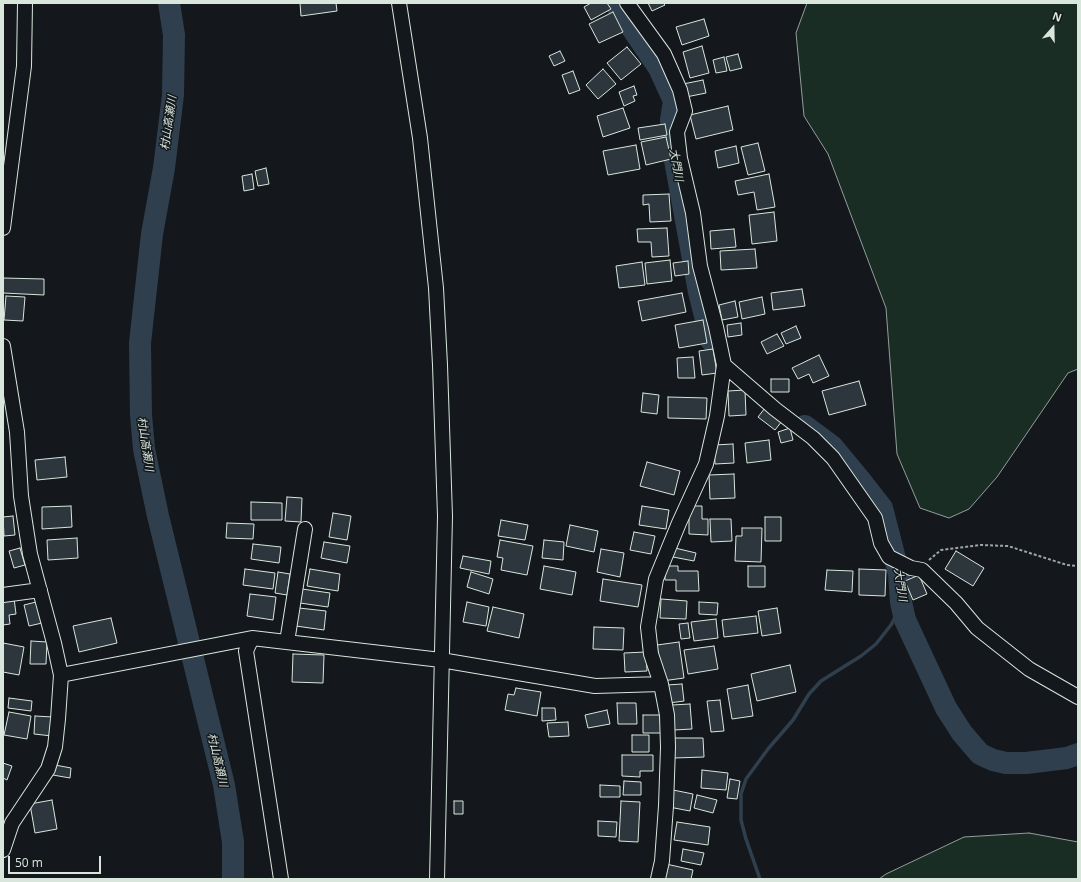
<!DOCTYPE html>
<html>
<head>
<meta charset="utf-8">
<style>
	body { margin:0 }
	#map { position:relative; width:1081px; height:882px; overflow:hidden; background:#14181c; font-family:"Open Sans",sans-serif }
	canvas { display:block }
	.frame { position:absolute; inset:0; border:4px solid #d8e6dc; pointer-events:none }
	.north { position:absolute; left:1033px; top:8px; width:40px; height:40px; -webkit-text-stroke:3px #14181c; paint-order:stroke; rotate:20deg; font-size:11px; font-weight:700; line-height:16px; text-align:center; color:#d8e6dc }
	.north::after { content:''; display:block; margin:auto; width:14px; height:18px; background:#d8e6dc; clip-path:polygon(50% 0,100% 100%,50% 72%,0 100%) }
	.scale { position:absolute; left:8px; top:856px; width:93px; height:18px; box-sizing:border-box; border:2px solid #d8e6dc; border-top:0; padding-left:5px; font-size:12px; line-height:14px; white-space:nowrap; color:#d8e6dc; -webkit-text-stroke:3px #14181c; paint-order:stroke }
</style>
</head>
<body>
<div id="map">
<canvas width="1081" height="882"></canvas>
<div class="frame"></div>
<div class="north">N</div>
<div class="scale">50 m</div>
</div>
<script>
const context = document.querySelector('canvas').getContext('2d');
context.lineJoin = 'round';
function fillPath(path, color) { context.fillStyle = color; context.fill(path, 'evenodd'); }
const poly = rows => new Path2D(rows.map(r => 'M' + r).join(''));
function stroke(path, color, width, dash) { context.strokeStyle = color; context.lineWidth = width; context.lineCap = dash ? 'butt' : 'round'; context.setLineDash(dash || []); context.stroke(path); }
function write(font, color, halo, rows, align = 'center') {
  context.font = font + ' "Open Sans","Noto Sans JP",sans-serif'; context.lineWidth = 3; context.setLineDash([]); context.textBaseline = 'middle'; context.strokeStyle = halo; context.fillStyle = color; for (const [text, x, y, turn = 0] of rows) {
    context.save(); context.translate(x, y); context.rotate((+turn || 0) * Math.PI / 180); context.textAlign = isNaN(turn) ? turn : align; if (halo) context.strokeText(text, 0, 0); context.fillText(text, 0, 0); context.restore();
  }
}
const green = poly([
	[807,3,1078,3,1078,369,1068,373,997,477,969,509,949,518,920,508,897,454,886,308,828,154,804,116,796,33,807,3],
	[1029,833,1078,842,1078,879,879,879,886,874,964,837,1029,833]
]);
const stream = poly([
	[760,879,746,839,741,820,741,794,746,779,768,749,793,720,809,694,821,681,861,656,876,644,891,625,902,604]
]);
const river = poly([
	[169,3,174,35,173,95,164,168,152,234,140,343,141,415,144,449,158,516,224,785,233,842,233,879],
	[615,3,659,68,674,101,671,120,672,144,699,292,711,340],
	[805,426,832,446,861,481,882,508,899,574,901,602,905,620,946,708,962,733,980,754,993,760,1006,763,1026,763,1067,758,1078,754]
]);
const building = poly([
	[300,3,336,3,337,11,301,16,300,3],
	[591,3,607,3,611,9,591,20,584,7,591,3],
	[648,3,663,3,665,5,652,11,648,3],
	[613,12,623,32,599,43,589,24,613,12],
	[704,19,709,36,682,45,676,27,704,19],
	[702,46,709,73,690,78,683,52,702,46],
	[627,47,641,64,621,80,607,63,627,47],
	[560,51,565,61,554,66,549,56,560,51],
	[738,54,742,68,730,71,726,57,738,54],
	[724,57,727,71,716,73,713,60,724,57],
	[603,69,616,84,598,99,586,85,603,69],
	[573,71,580,90,569,94,562,75,573,71],
	[703,80,706,93,686,97,683,84,703,80],
	[634,86,637,95,633,96,635,101,624,106,619,92,634,86],
	[728,106,733,130,696,139,690,115,728,106],
	[623,108,630,128,603,137,597,116,623,108],
	[665,124,667,135,640,140,638,128,665,124],
	[666,137,671,159,646,165,641,142,666,137],
	[758,143,765,171,748,175,741,147,758,143],
	[636,145,640,169,608,175,603,151,636,145],
	[736,146,739,163,718,168,715,151,736,146],
	[266,168,269,184,258,186,255,171,266,168],
	[252,174,254,189,244,191,242,176,252,174],
	[769,174,775,207,757,210,754,192,738,195,735,181,769,174],
	[669,194,671,221,650,222,649,204,643,205,643,195,669,194],
	[774,212,777,241,752,244,749,215,774,212],
	[667,228,669,256,652,257,651,242,638,242,637,229,667,228],
	[734,229,736,247,711,249,710,231,734,229],
	[755,249,757,268,721,270,720,251,755,249],
	[670,260,672,281,647,284,645,263,670,260],
	[688,261,689,274,675,276,673,263,688,261],
	[642,262,645,285,619,288,616,266,642,262],
	[3,278,44,279,44,295,3,293,3,278],
	[802,289,805,306,773,310,771,293,802,289],
	[682,293,686,312,642,321,638,301,682,293],
	[6,296,25,297,23,321,4,320,6,296],
	[762,297,765,314,742,319,739,302,762,297],
	[735,301,738,317,722,320,719,305,735,301],
	[703,320,707,343,679,348,675,325,703,320],
	[741,323,742,335,728,337,727,325,741,323],
	[796,326,801,338,786,344,781,333,796,326],
	[777,334,784,346,767,354,761,342,777,334],
	[713,349,717,373,702,375,699,351,713,349],
	[819,355,829,376,813,383,809,374,798,379,792,368,819,355],
	[693,357,695,378,678,378,677,358,693,357],
	[771,379,789,379,789,392,771,392,771,379],
	[859,381,866,405,829,415,822,391,859,381],
	[745,390,746,415,729,416,728,391,745,390],
	[643,393,659,395,657,414,641,412,643,393],
	[668,397,707,398,706,419,668,418,668,397],
	[765,408,782,421,775,430,758,417,765,408],
	[790,428,793,440,781,443,778,432,790,428],
	[769,440,771,460,747,463,745,443,769,440],
	[733,444,734,463,715,464,714,445,733,444],
	[65,457,67,477,37,480,35,460,65,457],
	[647,462,680,471,674,495,640,486,647,462],
	[734,474,735,498,710,499,709,475,734,474],
	[287,497,302,498,301,522,285,521,287,497],
	[251,502,282,503,282,520,251,520,251,502],
	[71,506,72,527,42,529,42,507,71,506],
	[642,506,669,510,666,529,639,525,642,506],
	[689,506,702,506,702,519,708,519,708,535,689,534,689,506],
	[333,513,351,516,347,540,329,537,333,513],
	[13,516,15,535,4,536,3,517,13,516],
	[765,517,781,517,781,541,765,541,765,517],
	[710,519,731,519,732,541,711,542,710,519],
	[501,520,528,525,525,540,498,536,501,520],
	[227,523,254,524,253,539,226,538,227,523],
	[570,525,598,531,594,552,566,546,570,525],
	[742,528,762,528,761,562,735,561,736,536,742,536,742,528],
	[634,532,655,536,651,554,630,550,634,532],
	[77,538,78,558,48,560,47,540,77,538],
	[500,540,533,546,527,575,501,570,503,558,497,557,500,540],
	[544,540,564,542,563,560,542,558,544,540],
	[324,542,350,546,347,563,321,558,324,542],
	[253,544,281,547,279,563,251,559,253,544],
	[20,548,25,565,14,568,9,551,20,548],
	[675,548,696,553,694,561,673,557,675,548],
	[601,549,624,553,620,577,597,572,601,549],
	[956,551,984,568,973,586,945,569,956,551],
	[463,556,491,561,489,574,460,568,463,556],
	[544,566,576,572,572,595,540,589,544,566],
	[665,566,678,566,678,571,698,571,699,591,676,591,676,580,665,580,665,566],
	[748,566,765,566,765,587,748,587,748,566],
	[245,569,275,573,273,589,243,585,245,569],
	[310,569,340,574,338,591,307,586,310,569],
	[859,569,886,570,885,596,859,595,859,569],
	[827,570,853,571,852,592,825,590,827,570],
	[278,572,290,574,287,595,275,593,278,572],
	[471,572,493,579,489,594,467,587,471,572],
	[919,575,927,594,913,600,905,581,919,575],
	[603,579,642,585,638,607,600,601,603,579],
	[302,589,330,593,328,607,300,603,302,589],
	[250,594,276,597,273,620,247,616,250,594],
	[14,598,16,614,9,615,10,624,3,625,3,599,14,598],
	[661,599,687,601,686,619,660,618,661,599],
	[36,602,42,623,29,626,24,605,36,602],
	[467,602,489,607,486,626,463,622,467,602],
	[699,602,718,603,717,615,699,614,699,602],
	[493,607,524,614,519,638,487,631,493,607],
	[299,608,326,611,324,630,296,626,299,608],
	[777,608,781,633,762,636,758,611,777,608],
	[756,616,758,633,724,637,722,620,756,616],
	[111,618,117,643,79,652,73,626,111,618],
	[716,619,718,638,694,641,691,622,716,619],
	[688,623,690,638,681,639,679,624,688,623],
	[594,627,624,628,623,650,593,649,594,627],
	[31,641,47,642,46,664,30,664,31,641],
	[679,642,684,678,662,681,657,645,679,642],
	[3,643,24,647,19,675,3,672,3,643],
	[714,646,718,669,688,674,684,650,714,646],
	[646,652,647,671,625,672,624,653,646,652],
	[293,654,324,655,323,683,292,682,293,654],
	[790,665,796,692,757,701,751,674,790,665],
	[682,684,684,701,669,703,667,685,682,684],
	[748,685,753,716,732,719,727,689,748,685],
	[516,688,541,692,537,716,505,710,508,694,514,695,516,688],
	[9,698,32,701,31,711,8,708,9,698],
	[720,700,724,731,711,732,707,701,720,700],
	[617,703,636,703,637,724,618,724,617,703],
	[690,704,692,729,674,730,672,705,690,704],
	[542,708,555,708,556,720,542,721,542,708],
	[607,710,610,724,588,728,585,715,607,710],
	[9,712,31,716,27,739,4,735,9,712],
	[643,715,660,715,661,733,643,733,643,715],
	[35,716,53,717,52,736,34,734,35,716],
	[568,722,569,736,549,737,547,723,568,722],
	[632,735,649,735,649,752,632,752,632,735],
	[674,738,703,738,704,757,674,758,674,738],
	[622,755,653,755,653,771,640,771,640,777,622,776,622,755],
	[3,763,12,766,7,780,3,778,3,763],
	[55,765,71,768,70,778,53,775,55,765],
	[702,770,728,773,726,790,701,788,702,770],
	[730,779,740,781,737,799,727,798,730,779],
	[624,781,641,782,641,795,623,795,624,781],
	[600,785,620,786,620,797,600,797,600,785],
	[673,790,693,794,690,811,669,807,673,790],
	[697,795,717,800,713,813,694,808,697,795],
	[52,800,57,829,35,833,30,804,52,800],
	[454,801,463,801,463,814,454,814,454,801],
	[621,801,640,802,638,842,619,841,621,801],
	[598,821,617,822,616,837,598,836,598,821],
	[677,822,710,827,708,845,674,840,677,822],
	[683,849,704,853,701,865,681,861,683,849],
	[666,864,693,870,691,879,663,879,666,864]
]);
const path = poly([
	[929,560,941,550,981,545,1008,546,1067,565,1078,566]
]);
const minor = poly([
	[399,3,420,138,436,288,440,365,445,516,437,879],
	[627,3,664,54,680,90,685,111,677,132,680,158,693,213,700,266,716,327,724,365,717,416,706,464,679,523,656,579,648,627,651,654,661,684,667,715,668,747,666,806,662,861,658,879],
	[3,228,24,66,25,3],
	[3,346,17,432,21,496,30,554,54,643,61,675],
	[724,365,775,409,813,438,833,458,875,518,881,543,889,557,911,568,922,570,956,603,977,628,1029,669,1078,697],
	[3,595,40,590],
	[252,638,246,651,281,879],
	[287,642,305,529],
	[3,850,12,823,48,769,55,747,58,719,61,675,252,638,441,660,595,686,661,684]
]);
const waterNames = [
	["村山高瀬川",169,123,-82],
	["大門川",676,165,80],
	["村山高瀬川",145,444,82],
	["大門川",900,585,81],
	["村山高瀬川",217,760,77]
];
fillPath(green, '#1a2d24');
stroke(green, '#939e99', 1);
stroke(stream, '#2f3f4d', 3.5);
stroke(river, '#2f3f4d', 22);
fillPath(building, '#2c363c');
stroke(building, '#d8e6dc', 1);
stroke(minor, '#d8e6dc', 16);
stroke(path, '#9da8a2', 2, [3, 2]);
stroke(minor, '#14181c', 14);
write('italic 11px', '#d8e6dc', '#14181c', waterNames);
</script>
</body>
</html>
